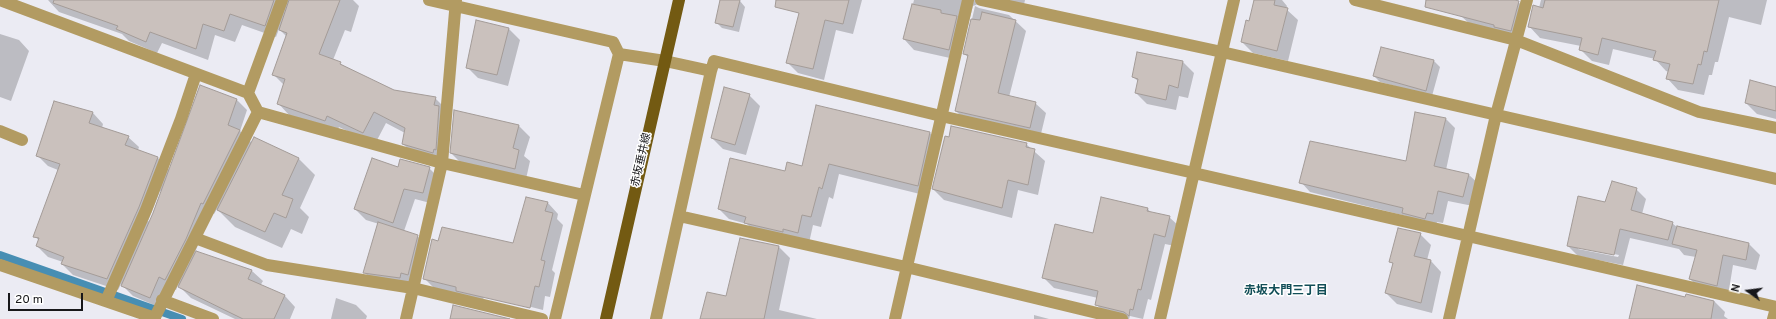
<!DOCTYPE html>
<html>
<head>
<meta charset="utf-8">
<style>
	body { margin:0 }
	#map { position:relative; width:1776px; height:319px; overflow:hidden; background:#ebebf3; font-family:Overpass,sans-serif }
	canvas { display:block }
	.north { position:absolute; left:1728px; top:271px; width:40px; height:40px; -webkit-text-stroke:3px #fff; paint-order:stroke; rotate:284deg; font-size:11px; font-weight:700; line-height:16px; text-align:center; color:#17171a }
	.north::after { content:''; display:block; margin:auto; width:14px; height:18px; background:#17171a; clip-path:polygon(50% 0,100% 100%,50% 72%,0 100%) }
	.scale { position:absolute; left:8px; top:293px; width:75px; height:18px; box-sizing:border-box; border:2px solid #17171a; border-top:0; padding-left:5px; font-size:12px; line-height:14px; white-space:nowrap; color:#17171a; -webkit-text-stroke:3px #fff; paint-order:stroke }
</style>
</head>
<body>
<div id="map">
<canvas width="1776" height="319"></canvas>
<div class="north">N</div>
<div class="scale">20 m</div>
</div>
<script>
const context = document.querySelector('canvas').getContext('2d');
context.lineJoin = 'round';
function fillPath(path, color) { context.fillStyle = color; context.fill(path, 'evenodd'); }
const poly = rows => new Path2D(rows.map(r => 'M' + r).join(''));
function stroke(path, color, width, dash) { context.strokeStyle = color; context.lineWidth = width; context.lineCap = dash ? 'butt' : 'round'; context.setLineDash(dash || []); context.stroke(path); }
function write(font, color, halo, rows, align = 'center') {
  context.font = font + ' Overpass,"Noto Sans JP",sans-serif'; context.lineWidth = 3; context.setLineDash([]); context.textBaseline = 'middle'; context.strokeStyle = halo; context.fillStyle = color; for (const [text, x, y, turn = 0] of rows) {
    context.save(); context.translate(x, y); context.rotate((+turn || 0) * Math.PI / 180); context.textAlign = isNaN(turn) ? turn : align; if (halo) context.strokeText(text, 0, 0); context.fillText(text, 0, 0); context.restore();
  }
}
const shadow = poly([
	[48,0,353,0,359,6,351,32,345,30,333,60,393,91,435,98,447,110,447,161,415,155,403,144,405,133,386,123,375,144,339,127,337,132,289,115,278,103,284,85,273,74,287,37,279,29,276,37,242,25,235,42,215,35,208,60,162,43,157,53,129,41,122,34,59,12],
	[721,0,740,1,745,7,739,32,722,28,716,22],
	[810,0,862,0,853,34,836,30,824,80,798,73,787,62],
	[914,0,1025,0,1023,9,981,3,973,6,959,60,914,50,904,39],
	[1255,0,1282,0,1287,6,1286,9,1298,20,1288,61,1253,53,1242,42,1250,22],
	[1465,0,1511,0,1518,2,1528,11,1520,40,1471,25,1461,16],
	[1541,0,1767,0,1761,25,1729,17,1718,62,1715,62,1712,75,1709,75,1704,95,1678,90,1667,78,1669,72,1666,71,1655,59,1613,49,1609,65,1592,61,1580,49,1581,46,1540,38,1529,26,1539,8],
	[975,6,979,8,1009,15,1026,31,1009,97,1035,103,1046,113,1040,138,966,121,956,111,968,57,964,54],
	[509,29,520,40,508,86,478,78,467,67],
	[0,34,19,40,29,51,11,101,0,97],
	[1138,53,1183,62,1194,73,1188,98,1179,96,1176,110,1147,104,1136,93,1139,82,1133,77],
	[1434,61,1440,67,1432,96,1380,82,1374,76],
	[1776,88,1776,119,1757,114,1746,103],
	[749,95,760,106,746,155,723,149,712,138],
	[237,100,247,110,240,131,252,143,299,159,315,175,300,208,309,217,302,234,291,229,282,248,235,227,217,209,214,214,212,213,195,252,252,271,263,281,260,286,285,296,295,307,290,319,235,319,191,298,178,285,176,290,170,287,161,308,133,296,121,284,118,290,73,275,62,264,63,262,48,257,37,246,39,241,35,236,58,170,48,166,37,155,93,113,103,124,102,128,128,137,139,147,138,150,158,158,170,170],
	[160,191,162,191,150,222,148,221],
	[455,111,519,126,530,137,524,156,530,161,526,179,462,164,451,153],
	[1446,119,1455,128,1446,170,1469,175,1479,184,1473,206,1448,201,1443,223,1437,222,1435,228,1406,216,1310,192,1301,182,1406,162],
	[930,133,940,144,928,196,839,174,833,199,829,197,821,227,813,225,809,243,756,233,747,224,729,219,719,209,786,172],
	[1026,144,1045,161,1038,195,1018,190,1012,218,944,200,933,189],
	[399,168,429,168,440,179,434,204,415,199,404,231,417,236,428,246,419,285,375,283,364,272,379,224,366,220,355,209],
	[1636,189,1646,199,1642,214,1672,223,1678,228,1678,227,1749,244,1760,255,1756,270,1733,265,1728,296,1701,290,1690,279,1696,257,1684,255,1679,249,1630,238,1623,265,1578,256,1568,246,1606,204],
	[1578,247,1619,255,1618,257,1578,249],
	[548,203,558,214,557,219,563,225,552,270,555,273,550,297,545,296,543,310,484,295,483,301,435,289,424,278,439,243,514,244],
	[1148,209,1151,213,1169,217,1180,227,1175,246,1165,244,1151,300,1148,299,1143,319,1130,316,1129,319,1123,319,1106,315,1096,304,1098,298,1054,288,1043,277,1094,234],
	[1420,234,1431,245,1427,260,1431,261,1441,272,1432,313,1397,304,1386,293,1394,265,1390,261],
	[741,239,779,247,790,258,779,310,817,319,701,319,727,298],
	[336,298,356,305,367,316,366,319,331,319],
	[1685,299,1714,301,1725,312,1724,316,1728,319,1630,319],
	[1034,315,1049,319,1034,319]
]);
const stream = poly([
	[0,255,182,319]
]);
const building = poly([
	[54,0,274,0,265,26,230,14,224,31,203,24,196,49,150,32,146,42,116,29,118,26,53,3,54,0],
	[289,0,340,0,319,54,341,62,340,64,394,90,436,97,434,105,439,106,436,150,434,149,433,153,402,144,405,128,374,112,363,133,327,116,325,121,277,104,285,79,272,75,287,33,279,30,289,0],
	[720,0,740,0,733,27,715,23,720,0],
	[776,0,849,0,843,24,825,20,813,69,786,63,799,13,775,7,776,0],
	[1254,0,1275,0,1274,5,1288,8,1277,51,1241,42,1246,20,1249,21,1254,0],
	[1426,0,1515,0,1519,1,1511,31,1494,27,1494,25,1425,7,1426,0],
	[1545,0,1719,0,1707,52,1704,51,1701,65,1698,64,1693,84,1666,79,1670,64,1653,60,1656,51,1602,38,1598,55,1579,50,1582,38,1528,27,1533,5,1543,8,1545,0],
	[912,4,941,10,941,13,957,16,949,50,903,39,912,4],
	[982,12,1016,20,998,93,1036,102,1030,128,955,111,968,55,963,54,971,19,980,20,982,12],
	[476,20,509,28,497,75,466,68,476,20],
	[1381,47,1434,60,1426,91,1373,76,1381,47],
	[1137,52,1183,61,1178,88,1169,85,1166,100,1135,93,1138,79,1132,77,1137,52],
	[1750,80,1776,87,1776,111,1745,103,1750,80],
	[200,85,237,99,228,125,240,130,203,204,201,203,186,239,165,280,159,277,150,298,121,286,153,213,200,85],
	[724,87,750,94,735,145,711,138,724,87],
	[54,101,93,112,89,123,129,136,125,145,158,157,139,207,107,279,61,264,64,257,36,246,39,238,33,237,60,164,36,156,54,101],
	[816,105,930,132,918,186,829,164,822,189,819,187,811,217,802,215,798,233,783,229,783,232,744,223,746,217,718,209,730,158,785,171,787,162,802,166,816,105],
	[454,110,519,125,513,148,519,150,515,169,450,153,454,110],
	[1415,112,1446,118,1434,166,1469,174,1463,197,1438,191,1433,214,1427,213,1425,219,1402,213,1403,208,1299,183,1310,141,1406,161,1415,112],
	[951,126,1027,143,1026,147,1035,149,1028,185,1008,180,1002,208,932,189,945,136,949,137,951,126],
	[254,137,299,158,282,195,293,199,286,218,274,213,265,232,217,210,254,137],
	[372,158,398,167,400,159,430,167,423,193,404,189,393,223,354,209,372,158],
	[1612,181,1637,188,1631,210,1673,222,1668,240,1620,229,1614,255,1567,246,1578,196,1605,202,1612,181],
	[526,197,548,202,545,211,553,213,541,260,545,261,539,287,535,286,530,308,456,291,456,287,423,279,432,239,438,241,442,227,513,243,526,197],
	[1101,197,1148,208,1147,211,1170,216,1165,237,1154,234,1141,290,1138,289,1133,310,1130,309,1129,316,1124,312,1095,305,1098,291,1042,278,1055,224,1093,233,1101,197],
	[378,222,418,235,408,275,401,273,400,278,363,273,378,222],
	[1677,226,1749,243,1746,260,1723,255,1717,286,1689,279,1697,250,1672,244,1677,226],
	[1398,228,1421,233,1414,256,1431,260,1421,303,1385,293,1393,263,1389,262,1398,228],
	[740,238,779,246,764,319,700,319,707,292,726,296,740,238],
	[196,251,252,270,248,279,285,295,274,319,243,319,178,287,196,251],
	[1637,285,1685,297,1686,294,1714,301,1711,319,1629,319,1637,285],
	[453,305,510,319,450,319,453,305]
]);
const minor = poly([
	[0,0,248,93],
	[282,0,248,93,258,112,442,163,584,195],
	[429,0,613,42,619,54],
	[981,0,1222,52,1776,179],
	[1355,0,1516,40,1699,112,1776,128],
	[0,131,22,140],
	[679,216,906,267,1122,319],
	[195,238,267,265,413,288,542,319],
	[0,265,155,318],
	[162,300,213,319],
	[106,301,146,210,181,119,196,74],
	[154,319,258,112],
	[406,319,442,163,456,0],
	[555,319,619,54,665,61,711,71,714,61,941,116,1194,173,1776,307],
	[656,319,711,71],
	[895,319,968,0],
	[1160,319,1234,0],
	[1449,319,1496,115,1527,0],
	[1773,319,1776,308]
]);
const major = poly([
	[606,319,679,0]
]);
const streetNames = [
	["赤坂垂井線",642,160,-77]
];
const neighbourhoodNames = [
	["赤坂大門三丁目",1286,292]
];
fillPath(shadow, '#0003');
stroke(stream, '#478eb3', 8);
fillPath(building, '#cac1bd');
stroke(building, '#a39b97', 1);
stroke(minor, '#b29b62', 12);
stroke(major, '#735a12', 12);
write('11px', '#17171a', '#fff', streetNames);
write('bold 12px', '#124e57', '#fff', neighbourhoodNames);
</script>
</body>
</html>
